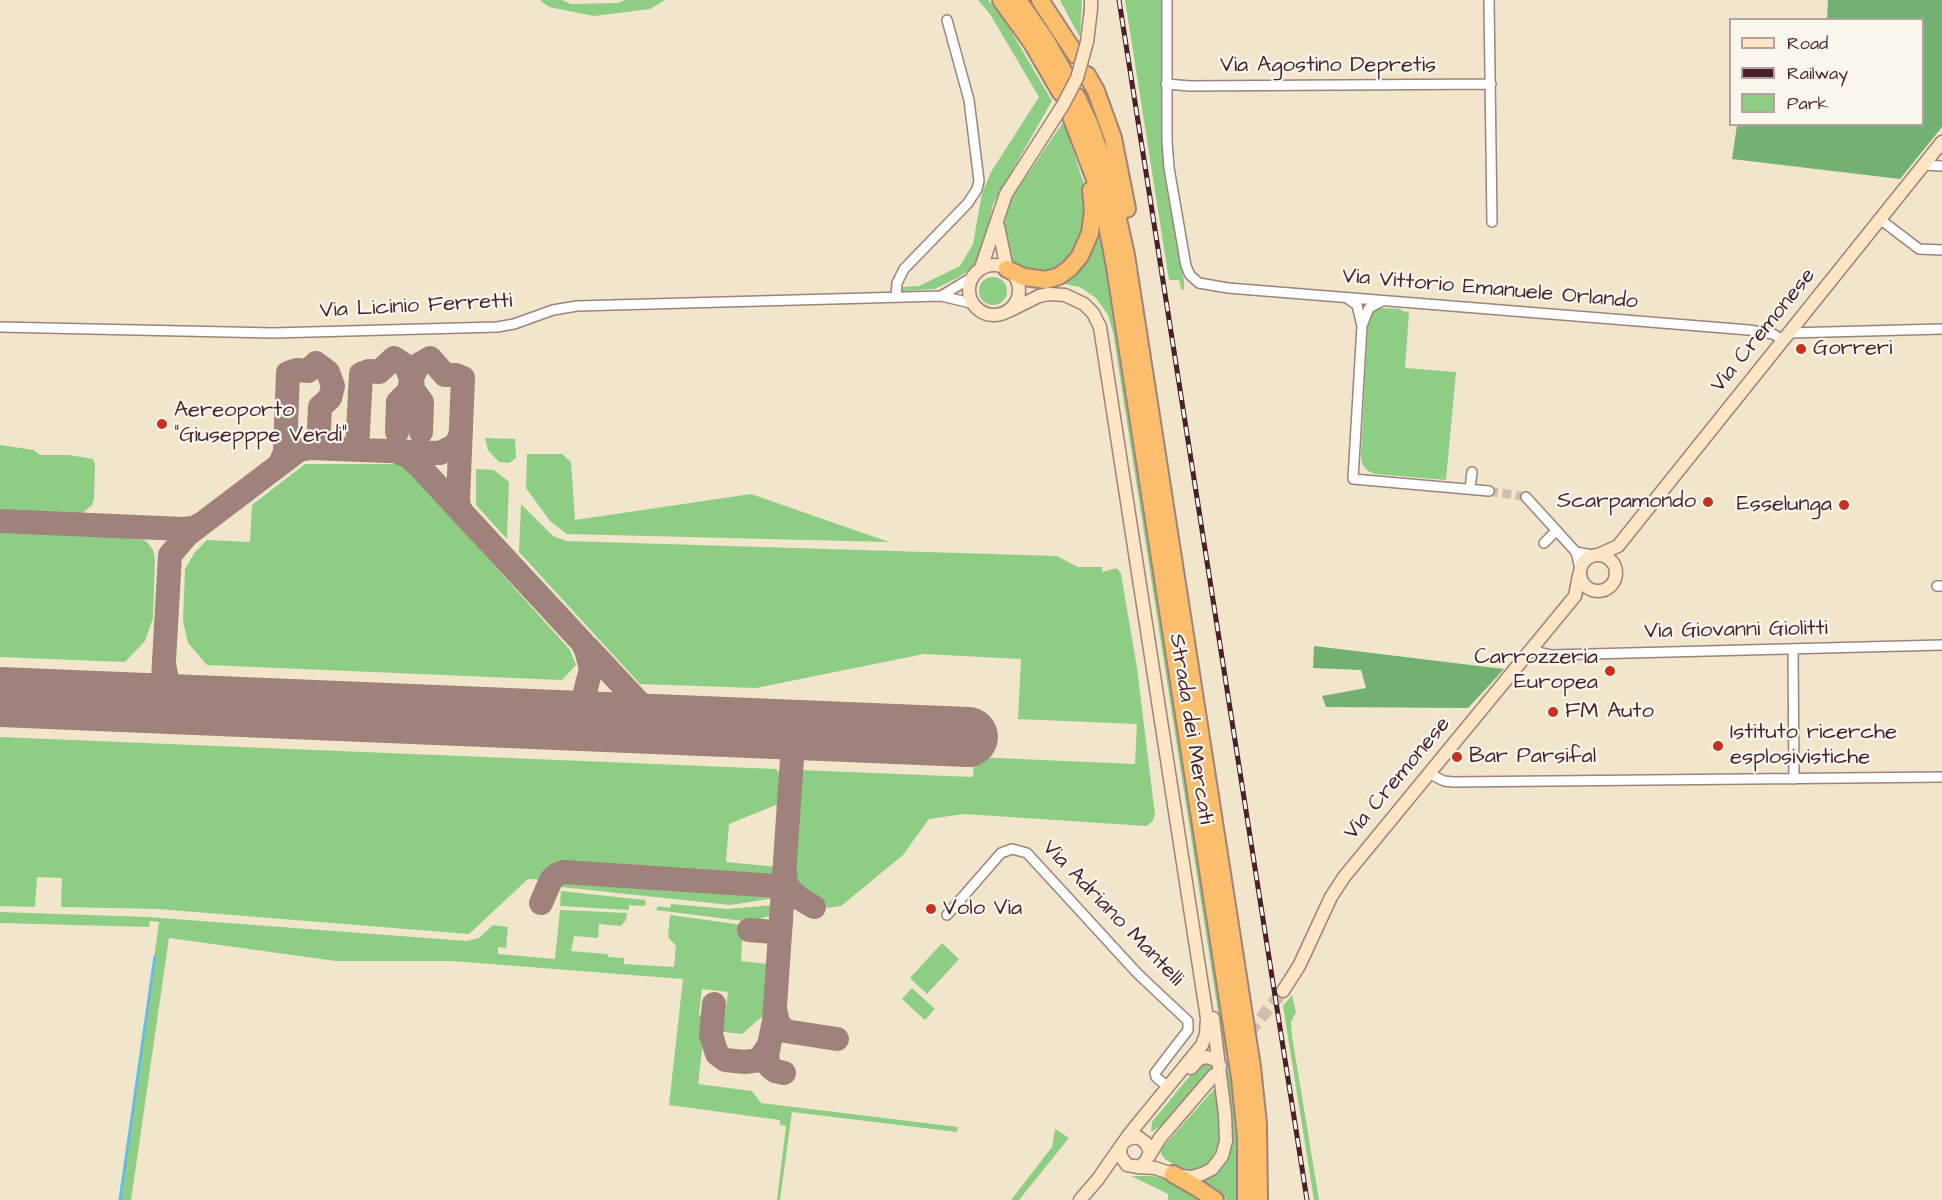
<!DOCTYPE html>
<html>
<head>
<meta charset="utf-8">
<style>
	body { margin:0 }
	#map { position:relative; width:1942px; height:1200px; overflow:hidden; background:#f1e6cb; font-family:"Architects Daughter",sans-serif }
	canvas { display:block }
	.legend { position:absolute; left:1729px; top:18px; width:195px; height:108px; box-sizing:border-box; background:#fbf7ec; border:2px solid #b4a19f; margin:0; padding:8px 10px; list-style:none; font-size:18px; color:#4a1f2b }
	.legend li { display:flex; align-items:center; gap:12px; height:30px }
	.legend b { width:30px; border:2px solid #b4a19f }
</style>
</head>
<body>
<div id="map">
<canvas width="1942" height="1200"></canvas>
<ul class="legend">
<li><b style="height:8px;background:#fde5c5"></b>Road</li>
<li><b style="height:8px;background:#4a1f2b"></b>Railway</li>
<li><b style="height:16px;background:#8ece84"></b>Park</li>
</ul>
</div>
<script>
const context = document.querySelector('canvas').getContext('2d');
context.lineJoin = 'round';
function fillPath(path, color) { context.fillStyle = color; context.fill(path, 'evenodd'); }
const poly = rows => new Path2D(rows.map(r => 'M' + r).join(''));
function stroke(path, color, width, dash) { context.strokeStyle = color; context.lineWidth = width; context.lineCap = dash ? 'butt' : 'round'; context.setLineDash(dash || []); context.stroke(path); }
function write(font, color, halo, rows, align = 'center') {
  context.font = font + ' "Architects Daughter",sans-serif'; context.lineWidth = 4.5; context.setLineDash([]); context.textBaseline = 'middle'; context.strokeStyle = halo; context.fillStyle = color; for (const [text, x, y, turn = 0] of rows) {
    context.save(); context.translate(x, y); context.rotate((+turn || 0) * Math.PI / 180); context.textAlign = isNaN(turn) ? turn : align; if (halo) context.strokeText(text, 0, 0); context.fillText(text, 0, 0); context.restore();
  }
}
const green = poly([
	[540,0,562,0,571,4,618,3,625,0,665,0,650,9,594,16,549,7],
	[978,0,988,0,1001,14,1052,101,993,204,986,245,975,266,959,277,935,289,902,291,903,287,919,286,960,266,973,244,982,193,991,172,1039,97,990,14],
	[1060,0,1082,0,1080,37,1071,21],
	[1125,0,1161,0,1162,149,1165,179,1184,280,1184,290,1181,289,1179,280,1169,280],
	[1064,121,1086,191,1087,224,1066,266,1041,277,1014,263,1010,258,1004,226,1009,205,1015,193],
	[1097,229,1099,229,1112,303,1232,1079,1237,1129,1238,1200,1227,1200,1203,1182,1223,1164,1221,1045,1223,1044,1113,332,1108,315,1096,298,1080,287,1059,283],
	'979 291a14 14 0 1 1 28 0a14 14 0 1 1-28 0Z',
	[1380,308,1401,309,1402,311,1409,312,1405,368,1456,372,1446,480,1375,474,1368,471,1362,464,1361,454,1368,321,1373,312],
	[485,438,515,439,516,458,509,463,499,462,488,450],
	[0,445,34,450,40,455,69,455,93,459,95,464,94,499,92,505,81,514,0,510],
	[527,454,562,454,571,462,575,520,751,494,889,542,567,534,550,521,526,488],
	[305,464,399,464,407,468,570,650,576,665,562,680,207,665,188,643,183,621,185,569,195,552,207,540,250,542,252,505],
	[476,469,494,470,509,482,507,539,476,505],
	[521,504,553,536,566,541,1057,556,1078,567,1102,567,1102,572,1117,568,1121,574,1137,668,1155,815,1152,822,1146,826,964,814,929,819,903,855,841,906,828,908,801,892,793,884,791,879,799,770,973,777,974,757,1135,764,1137,724,1018,719,1021,659,924,654,756,688,640,684,519,552],
	[0,531,135,537,146,541,153,550,155,559,153,618,145,641,125,662,0,657],
	[0,737,776,769,785,779,783,802,729,824,726,862,778,867,777,878,770,882,564,868,550,870,545,880,528,879,469,934,158,909,61,907,62,878,37,877,35,907,0,906],
	[568,875,774,888,776,889,773,896,769,899,730,905,552,886,558,878],
	[561,891,645,900,646,904,644,906,629,905,629,910,560,906],
	[671,904,727,909,775,905,775,914,753,921,744,919,743,921,656,910,658,906,670,908],
	[560,910,627,913,626,920,621,926,599,924,598,938,574,936,571,951,607,954,609,957,624,958,624,964,674,967,676,946,668,937,670,915,743,925,741,961,767,964,764,1015,742,1034,717,1031,719,1018,725,1018,728,992,702,989,699,1015,706,1016,698,1084,752,1091,761,1103,958,1127,957,1132,792,1112,780,1200,777,1200,786,1126,780,1125,780,1120,669,1105,683,979,452,961,336,961,169,938,131,1200,121,1200,159,922,150,921,149,927,0,923,0,912,148,917,467,941,479,938,493,925,508,927,506,948,498,947,498,954,555,959],
	[942,943,959,959,927,994,910,978],
	[912,988,935,1009,925,1020,902,999],
	[1292,995,1296,1012,1291,1022,1292,1036,1319,1200,1314,1200,1283,1006],
	[1204,1062,1214,1065,1177,1111,1161,1126,1151,1132,1152,1122,1197,1067],
	[1216,1087,1219,1092,1221,1139,1216,1159,1201,1171,1184,1171,1165,1159,1161,1154,1161,1149],
	[1055,1129,1069,1138,1019,1200,1011,1200,1052,1147],
	[1131,1176,1151,1176,1163,1178,1204,1200,1168,1200,1168,1194]
]);
const forest = poly([
	[1828,0,1942,0,1942,127,1900,179,1732,159,1737,125,1922,124,1922,20,1827,19],
	[1314,646,1504,669,1468,708,1326,707,1322,696,1366,688,1361,670,1313,668]
]);
const stream = poly([
	[120,1200,155,956]
]);
const taxiway = poly([
	[421,432,422,402,413,390,412,378,418,365,430,358,445,375,456,375,463,378,458,499,459,507,463,514],
	[357,450,361,374,369,371,379,372,394,358,406,366,411,379,409,391,398,402,397,432],
	[397,452,408,456,419,466,582,642,586,650,591,669,584,696,571,712,564,716,542,719],
	[280,464,285,452,288,373,297,370,308,371,316,363,328,372,333,386,330,398,320,407,319,428],
	[0,521,183,529,194,528,201,524],
	[587,647,643,707,667,719,708,726],
	[165,669,167,681,174,693,185,701,200,705],
	[128,702,148,697,157,690,163,679,170,555,187,535,299,450,310,448,440,453,454,446,459,439,461,431],
	[785,872,786,882,789,889,799,898,814,907],
	[541,903,551,880,556,875,564,872,777,886,781,882,785,872],
	[749,930,773,932,779,928,781,923],
	[714,1004,711,1035,717,1054,725,1060,745,1062,759,1060,769,1045,774,1021,792,759,791,746,786,738,779,732,767,728],
	[775,1009,778,1023,785,1031,837,1039],
	[769,1045,767,1056,769,1066,775,1071,784,1073]
]);
const runway = poly([
	[0,697,968,737]
]);
const streetTunnel = poly([
	[1489,491,1526,497]
]);
const secondaryTunnel = poly([
	[1215,1074,1283,991]
]);
const street = poly([
	[1167,0,1167,141,1169,168,1186,266,1190,275,1199,283,1228,288,1749,330,1773,334,1783,340],
	[1489,0,1492,222],
	[1166,84,1190,86,1491,84],
	[1923,165,1942,166],
	[1881,220,1919,249,1942,250],
	[971,278,941,296,971,303],
	[896,297,897,283,904,269,968,203,977,189,979,181,969,100,947,20],
	[1347,298,1357,305,1362,326,1353,479,1489,491],
	[1363,323,1369,308,1382,301],
	[0,327,273,333,497,327,514,324,553,310,577,306,941,296],
	[1789,333,1942,329],
	[1470,489,1472,472],
	[1526,497,1576,552,1580,569],
	[1544,543,1556,531],
	[1576,552,1592,555],
	[1937,586,1942,586],
	[1533,648,1541,653,1551,655,1942,645],
	[1793,649,1794,779],
	[1430,774,1444,781,1453,782,1942,777],
	[947,915,1001,853,1012,849,1027,853,1138,974,1188,1021,1188,1030,1155,1073,1156,1077,1168,1087]
]);
const secondary = poly([
	[1091,0,1091,9],
	[998,226,1007,269],
	'969 290a25 25 0 1 1 50 0a25 25 0 1 1-50 0Z',
	[981,268,1006,194,1040,141],
	[1009,311,1039,296,1049,294,1065,295,1084,304,1093,313,1100,327,1207,1018,1206,1034,1202,1045,1131,1132,1123,1143,1121,1146,1120,1155,1127,1165,1139,1167,1146,1161,1150,1152,1146,1143,1138,1137,1128,1139,1123,1143,1098,1179,1080,1200],
	'1580 573a18 18 0 1 1 36 0a18 18 0 1 1-36 0Z',
	[1598,555,1618,546,1942,142],
	[1283,991,1299,966,1331,897,1344,877,1566,607,1575,596,1579,575],
	[1191,1068,1199,1059,1207,1057,1216,1060,1220,1066],
	[1149,1156,1160,1138,1214,1075],
	[1137,1167,1155,1168,1179,1176,1192,1177,1202,1174,1212,1169,1222,1156,1226,1141,1225,1115,1213,1018]
]);
const highway = poly([
	[1001,0,1032,43,1061,93],
	[1018,0,1045,39,1068,79],
	[1040,0,1076,55],
	[1087,75,1096,91,1113,138,1127,209],
	[1077,97,1090,125,1109,179,1126,255,1252,1067,1258,1123,1259,1200],
	[1069,111,1096,182,1106,219,1115,267,1240,1078,1246,1138,1246,1200],
	[1007,269,1024,277,1046,280,1059,276,1070,268,1080,256,1090,233,1093,210,1091,190],
	[1173,1174,1196,1187,1215,1200]
]);
const rail = poly([
	[1119,0,1307,1200]
]);
const secondaryBridge = poly([
	[1040,141,1063,105,1077,78,1087,42,1091,9]
]);
const markers = [
	[1801,349,6,"#c8321e"],
	[162,424,6,"#c8321e"],
	[1708,502,6,"#c8321e"],
	[1844,505,6,"#c8321e"],
	[1610,671,6,"#c8321e"],
	[1553,712,6,"#c8321e"],
	[1718,746,6,"#c8321e"],
	[1457,757,6,"#c8321e"],
	[931,909,6,"#c8321e"]
];
const streetNames = [
	["Via Agostino Depretis",1328,66],
	["Via Vittorio Emanuele Orlando",1490,290,5],
	["Via Licinio Ferretti",416,307,-3],
	["Via Cremonese",1764,331,-51],
	["Via Giovanni Giolitti",1736,631,-1],
	["Strada dei Mercati",1190,729,81],
	["Via Cremonese",1398,779,-50],
	["Via Adriano Mantelli",1112,914,46]
];
const poiNames = [
	["Gorreri",1813,349],
	["Aereoporto",174,411],
	["\"Giusepppe Verdi\"",174,436],
	["Scarpamondo",1696,502,"right"],
	["Esselunga",1832,505,"right"],
	["Carrozzeria",1598,658,"right"],
	["Europea",1598,683,"right"],
	["FM Auto",1565,712],
	["Istituto ricerche",1730,733],
	["esplosivistiche",1730,758],
	["Bar Parsifal",1469,757],
	["Volo Via",943,909]
];
fillPath(green, '#8ece84');
fillPath(forest, '#72b172');
stroke(stream, '#68bbe4', 3);
stroke(taxiway, '#9e827b', 24);
stroke(runway, '#9e827b', 60);
stroke(streetTunnel, '#d0beab', 9, [9, 4.5]);
stroke(secondaryTunnel, '#d0beab', 12, [12, 6]);
stroke(street, '#9e827b', 12);
stroke(secondary, '#9e827b', 15);
stroke(highway, '#9e827b', 20);
stroke(street, '#fff', 9);
stroke(secondary, '#fde5c5', 12);
stroke(highway, '#fabe6d', 16);
stroke(rail, '#4a1f2b', 5);
stroke(rail, '#fbf7ec', 3, [9]);
stroke(secondaryBridge, '#9e827b', 15, []);
stroke(secondaryBridge, '#fde5c5', 12);
for (const [x, y, r, color] of markers) { const dot = new Path2D(); dot.arc(x, y, r, 0, 2 * Math.PI); context.fillStyle = color; context.fill(dot); stroke(dot, '#fbf7ec', 2); }
write('22px', '#4a1f2b', '#fbf7ec', streetNames);
write('22px', '#4a1f2b', '#fbf7ec', poiNames, 'left');
</script>
</body>
</html>
